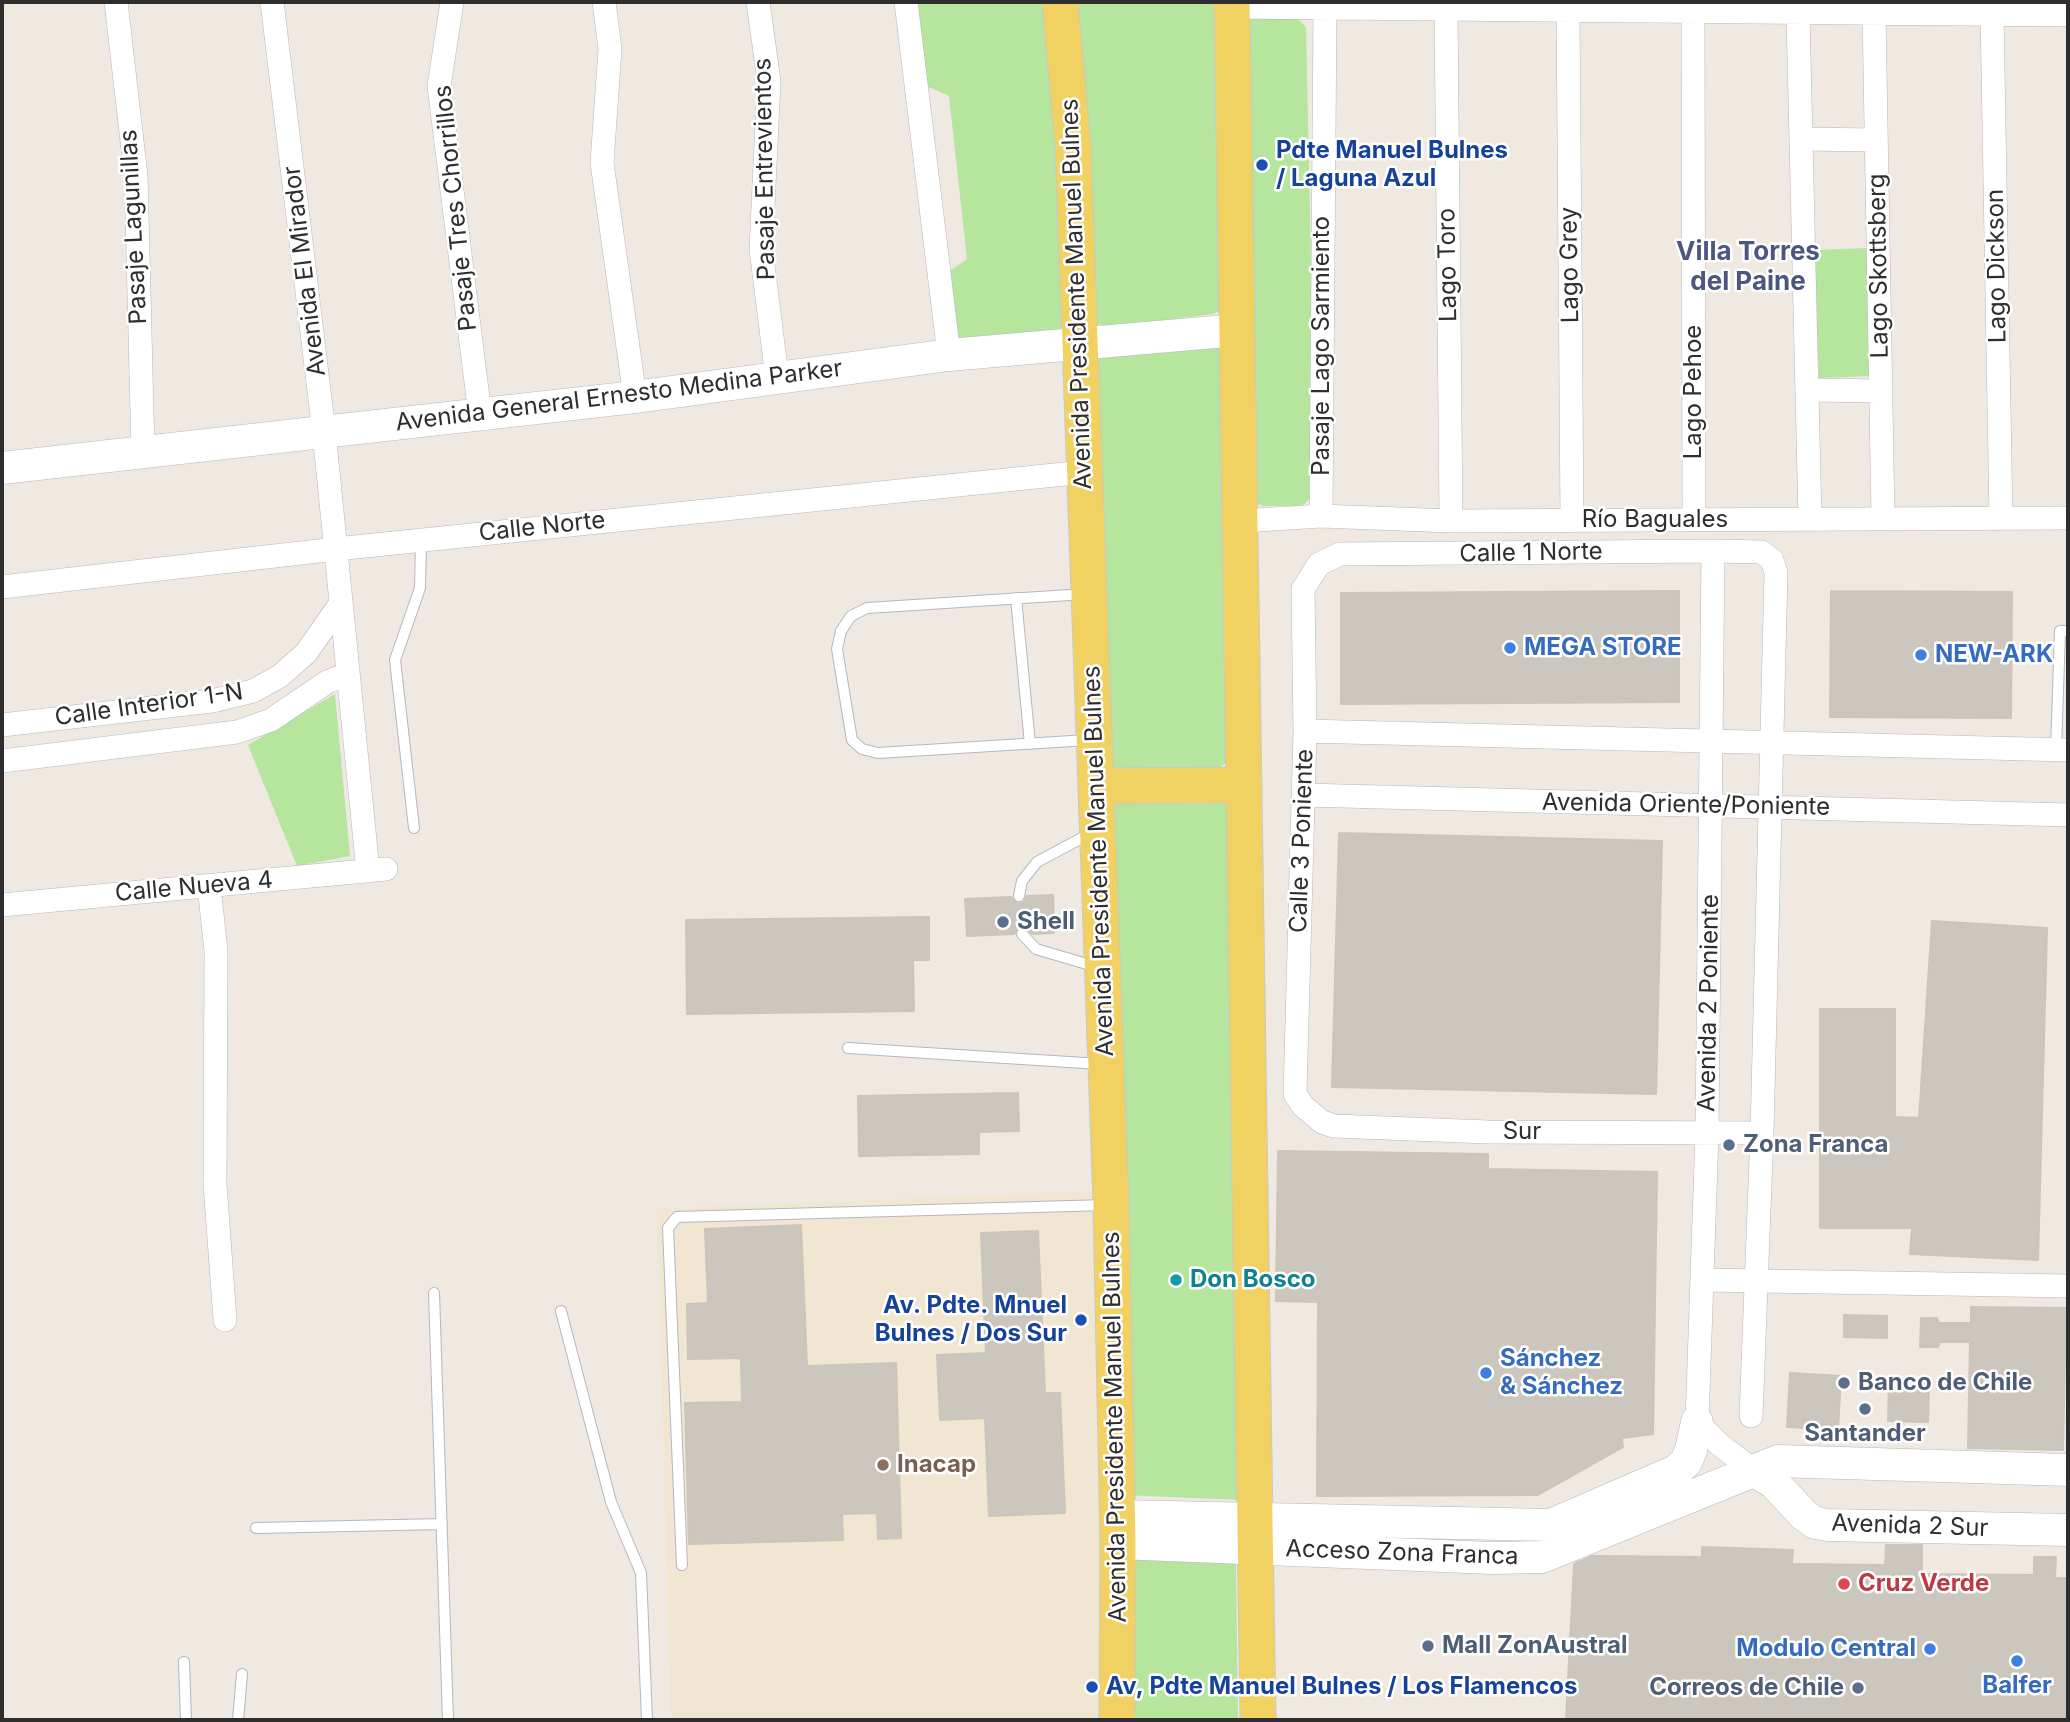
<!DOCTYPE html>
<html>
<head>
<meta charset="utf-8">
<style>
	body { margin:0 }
	#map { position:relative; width:2070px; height:1722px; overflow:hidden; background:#efe9e1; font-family:Inter,sans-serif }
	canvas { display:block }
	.frame { position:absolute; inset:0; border:4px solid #2e2e2e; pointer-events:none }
</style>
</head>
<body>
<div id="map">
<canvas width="2070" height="1722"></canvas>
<div class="frame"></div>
</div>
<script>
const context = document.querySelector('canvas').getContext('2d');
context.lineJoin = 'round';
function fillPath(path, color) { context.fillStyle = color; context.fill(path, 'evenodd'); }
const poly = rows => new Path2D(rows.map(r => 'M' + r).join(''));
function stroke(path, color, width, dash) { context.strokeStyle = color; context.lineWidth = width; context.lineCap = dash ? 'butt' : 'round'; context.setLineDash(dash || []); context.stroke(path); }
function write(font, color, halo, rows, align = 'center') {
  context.font = font + ' Inter,sans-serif'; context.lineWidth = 5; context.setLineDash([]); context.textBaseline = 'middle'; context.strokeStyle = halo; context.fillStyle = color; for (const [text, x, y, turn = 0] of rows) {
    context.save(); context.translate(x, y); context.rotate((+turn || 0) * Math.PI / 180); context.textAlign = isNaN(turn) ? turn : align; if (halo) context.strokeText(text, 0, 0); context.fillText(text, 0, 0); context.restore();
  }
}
const education = poly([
	[1099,1191,1104,1720,671,1720,657,1209]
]);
const green = poly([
	[909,2,1044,2,1051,63,1065,328,1058,335,953,349,944,275,967,259,949,96,920,83],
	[1073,2,1218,2,1219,311,1213,314,1110,327,1094,323],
	[1293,14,1306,27,1316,493,1302,506,1263,506,1252,502,1240,35,1252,18],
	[1868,248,1871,376,1819,378,1813,250],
	[1221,347,1227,762,1218,769,1114,771,1109,766,1096,360,1100,356],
	[335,694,350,856,297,866,248,745],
	[1227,797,1242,1500,1123,1495,1114,799],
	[1128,1557,1236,1561,1238,1720,1132,1720]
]);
const building = poly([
	[1679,591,1679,702,1341,704,1341,593,1679,591],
	[1831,591,2012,592,2011,718,1830,717,1831,591],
	[1339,833,1662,841,1656,1094,1332,1087,1339,833],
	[1053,895,1054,933,1033,934,1021,926,1014,934,967,936,965,899,1011,897,1018,904,1024,902,1027,896,1053,895],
	[929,917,929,960,913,960,914,1011,687,1014,686,920,929,917],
	[1932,921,2047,928,2038,1260,1910,1254,1912,1228,1820,1228,1820,1009,1895,1009,1895,1117,1919,1118,1932,921],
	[1018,1093,1019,1131,979,1132,979,1154,859,1156,858,1096,1018,1093],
	[1278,1151,1488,1154,1488,1169,1657,1172,1653,1434,1622,1438,1623,1447,1538,1495,1317,1496,1318,1302,1276,1301,1278,1151],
	[801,1225,807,1366,896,1363,901,1538,878,1539,877,1513,842,1514,843,1540,689,1544,685,1403,742,1402,741,1358,688,1359,687,1304,708,1303,705,1229,801,1225],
	[1038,1231,1045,1393,1060,1393,1065,1513,989,1516,985,1418,940,1420,937,1355,986,1353,981,1233,1038,1231],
	[1971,1307,2066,1308,2063,1450,1968,1448,1970,1342,1940,1342,1938,1347,1920,1347,1921,1318,1937,1318,1939,1323,1971,1323,1971,1307],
	[1844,1315,1887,1316,1887,1338,1844,1337,1844,1315],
	[1790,1373,1841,1376,1838,1430,1787,1427,1790,1373],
	[1889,1383,1929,1384,1928,1422,1888,1421,1889,1383],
	[1886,1545,1922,1545,1922,1574,2034,1575,2034,1557,2056,1557,2055,1578,2068,1578,2068,1720,1566,1720,1574,1564,1592,1556,1702,1557,1702,1547,1793,1550,1792,1564,1885,1565,1886,1545]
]);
const lane = poly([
	[1086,594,867,608,851,616,841,631,837,649,852,740,862,749,878,753,1088,740],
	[1016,598,1030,744],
	[2056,750,2060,631,2068,631],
	[414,828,395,660,420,588,421,540],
	[1019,896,1022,881,1037,862,1093,832],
	[1022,934,1036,949,1097,967],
	[848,1048,1100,1064],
	[434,1293,448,1720],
	[561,1311,611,1502,641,1573,647,1720],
	[256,1528,442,1524],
	[682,1565,668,1228,677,1217,1107,1205],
	[184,1662,186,1720],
	[238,1720,242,1674]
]);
const street = poly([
	[116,2,136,176,143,452],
	[272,2,324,432,368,871],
	[452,2,439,86,480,414],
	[604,2,610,49,602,163,635,397],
	[758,2,769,81,761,249,777,377],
	[906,2,949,355],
	[1232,7,2068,15],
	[1446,9,1451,521],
	[1568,10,1572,520],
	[1693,12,1694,520],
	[1874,13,1883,519],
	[1798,14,1810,519],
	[1992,14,2001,519],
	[1801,139,1876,140],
	[1807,390,1881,391],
	[1321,516,1325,8],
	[1242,521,1321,516,1451,521,2068,518],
	[1713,551,1707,1133,1697,1422,1720,1445,1753,1470],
	[2,587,336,549,1084,472],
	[2,725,212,701,253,691,280,676,306,653,341,603],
	[1305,731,2068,750],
	[2,761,237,732,271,720,327,682,348,674],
	[1304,795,2068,815],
	[209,886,216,951,215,1184,225,1320],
	[2,905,386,869],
	[1702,1280,2068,1286],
	[1751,1416,1762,1133,1776,573,1772,560,1762,552,1713,551,1340,554,1319,564,1303,589,1305,731,1295,1094,1303,1106,1322,1122,1334,1126,1488,1132,1762,1133]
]);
const secondary = poly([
	[2,468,635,397,949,355,1238,330],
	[1753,1470,1774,1483,1804,1515,1815,1523,1828,1525,2068,1530],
	[1118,1516,1551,1525,1676,1471,1686,1462,1691,1450,1697,1422],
	[1118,1543,1493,1558,1542,1557,1778,1461,2068,1470]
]);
const primary = poly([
	[1060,2,1073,146,1111,1205,1118,1543,1117,1720],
	[1232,2,1258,1720],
	[1097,786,1244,785]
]);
const markers = [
	[1262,165,7,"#1a4fb4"],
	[1510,648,7,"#3f7fe0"],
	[1921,655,7,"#3f7fe0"],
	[1003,922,7,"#5c6f8a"],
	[1729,1145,7,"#5c6f8a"],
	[1176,1280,7,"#0f9aa8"],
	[1081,1320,7,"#1a4fb4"],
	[1486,1373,7,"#3f7fe0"],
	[1844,1383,7,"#5c6f8a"],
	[1865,1409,7,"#5c6f8a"],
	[883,1465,7,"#8d6e63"],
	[1844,1584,7,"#e0444e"],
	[1428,1646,7,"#5c6f8a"],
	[1930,1649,7,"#3f7fe0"],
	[2017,1661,7,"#3f7fe0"],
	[1092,1687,7,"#1a4fb4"],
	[1858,1688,7,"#5c6f8a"]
];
const transitNames = [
	["Pdte Manuel Bulnes",1276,151],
	["/ Laguna Azul",1276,179],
	["Av. Pdte. Mnuel",1067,1306,"right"],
	["Bulnes / Dos Sur",1067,1334,"right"],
	["Av, Pdte Manuel Bulnes / Los Flamencos",1106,1687]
];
const streetNames = [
	["Pasaje Entrevientos",765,169,-91],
	["Pasaje Tres Chorrillos",456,208,-96],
	["Pasaje Lagunillas",134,227,-93],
	["Lago Toro",1448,265,-91],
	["Lago Grey",1570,265,-91],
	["Lago Skottsberg",1879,266,-91],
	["Lago Dickson",1997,266,-91],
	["Avenida El Mirador",305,271,-97],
	["Avenida Presidente Manuel Bulnes",1077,294,-92],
	["Pasaje Lago Sarmiento",1322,346,-90],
	["Lago Pehoe",1694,392,-90],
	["Avenida General Ernesto Medina Parker",619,396,-7],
	["Río Baguales",1655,520],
	["Calle Norte",542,527,-6],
	["Calle 1 Norte",1531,553,-1],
	["Calle Interior 1-N",149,705,-8],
	["Avenida Oriente/Poniente",1686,805,1],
	["Calle 3 Poniente",1302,841,-88],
	["Avenida Presidente Manuel Bulnes",1099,861,-92],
	["Calle Nueva 4",194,887,-5],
	["Avenida 2 Poniente",1709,1003,-89],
	["Sur",1522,1132],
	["Avenida Presidente Manuel Bulnes",1115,1427,-91],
	["Avenida 2 Sur",1910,1526,2],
	["Acceso Zona Franca",1402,1553,2]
];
const shopNames = [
	["MEGA STORE",1524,648],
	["NEW-ARK",1935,655],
	["Sánchez",1500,1359],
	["& Sánchez",1500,1387],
	["Modulo Central",1916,1649,"right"],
	["Balfer",2017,1686,"center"]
];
const serviceNames = [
	["Shell",1017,922],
	["Zona Franca",1743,1145],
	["Banco de Chile",1858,1383],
	["Santander",1865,1434,"center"],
	["Mall ZonAustral",1442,1646],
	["Correos de Chile",1844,1688,"right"]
];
const cultureNames = [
	["Don Bosco",1190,1280]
];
const educationNames = [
	["Inacap",897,1465]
];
const healthNames = [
	["Cruz Verde",1858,1584]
];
const neighbourhoodNames = [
	["Villa Torres",1748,252],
	["del Paine",1748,282]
];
fillPath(education, '#f0e6d1');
fillPath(green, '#b6e59e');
fillPath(building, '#cbc7bf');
stroke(building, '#cbc5ba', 2);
stroke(lane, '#b4b7c1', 12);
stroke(street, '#b4b7c1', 24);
stroke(secondary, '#b4b7c1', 33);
stroke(primary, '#c9c9c9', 37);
stroke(lane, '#fff', 10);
stroke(street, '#fff', 23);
stroke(secondary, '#fff', 32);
stroke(primary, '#f2d163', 35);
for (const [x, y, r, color] of markers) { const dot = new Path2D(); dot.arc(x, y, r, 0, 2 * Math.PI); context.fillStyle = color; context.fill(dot); stroke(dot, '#fff', 2.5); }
write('bold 24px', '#164399', '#fff', transitNames, 'left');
write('24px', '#2e2e2e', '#fff', streetNames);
write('bold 24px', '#366cbe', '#fff', shopNames, 'left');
write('bold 24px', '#4e5e75', '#fff', serviceNames, 'left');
write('bold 24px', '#0d838f', '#fff', cultureNames, 'left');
write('bold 24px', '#785e54', '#fff', educationNames, 'left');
write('bold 24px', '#be3a42', '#fff', healthNames, 'left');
write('bold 26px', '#4d5680', '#fff', neighbourhoodNames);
</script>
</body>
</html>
